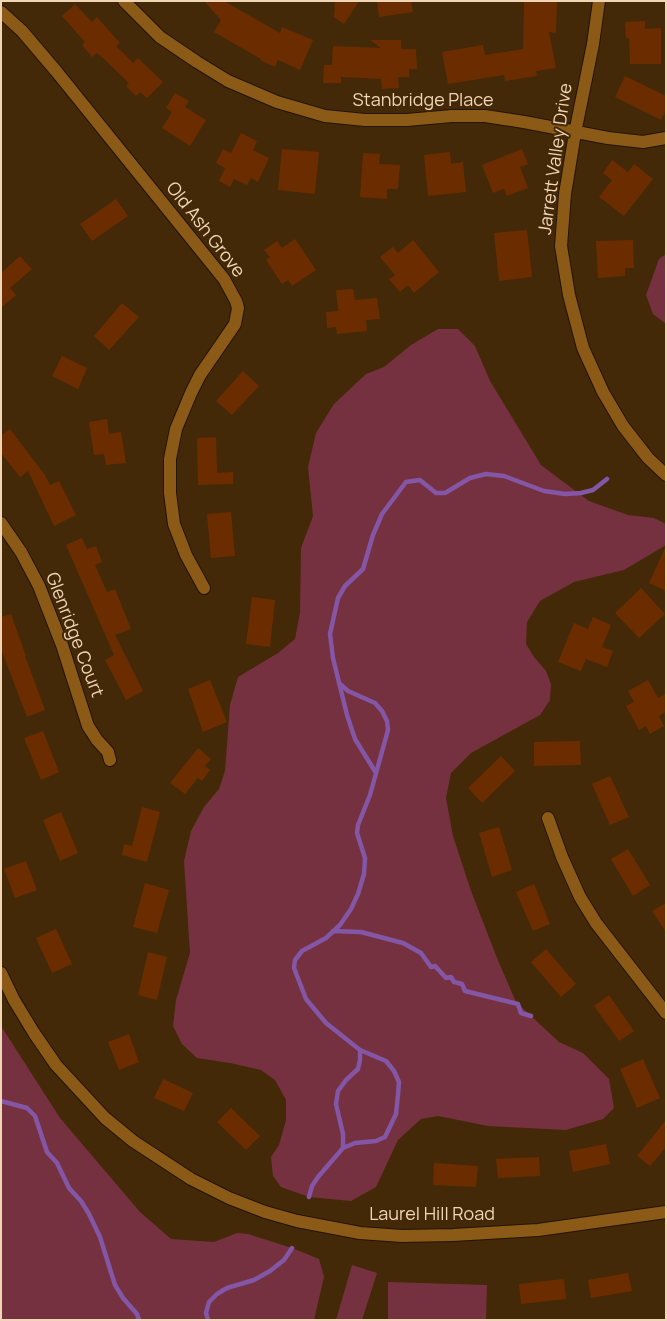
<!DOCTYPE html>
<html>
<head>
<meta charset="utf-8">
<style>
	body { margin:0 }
	#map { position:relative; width:667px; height:1321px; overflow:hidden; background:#432907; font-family:Manrope,sans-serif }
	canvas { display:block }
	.frame { position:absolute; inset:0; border:2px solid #f1d5b7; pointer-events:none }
</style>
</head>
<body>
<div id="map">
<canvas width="667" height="1321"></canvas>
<div class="frame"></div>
</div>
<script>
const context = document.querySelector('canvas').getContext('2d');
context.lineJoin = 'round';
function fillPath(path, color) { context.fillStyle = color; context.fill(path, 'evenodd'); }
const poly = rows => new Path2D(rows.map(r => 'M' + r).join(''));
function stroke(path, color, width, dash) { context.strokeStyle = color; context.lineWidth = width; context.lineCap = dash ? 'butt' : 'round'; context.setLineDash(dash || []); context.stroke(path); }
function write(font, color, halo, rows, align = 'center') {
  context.font = font + ' Manrope,sans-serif'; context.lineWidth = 4; context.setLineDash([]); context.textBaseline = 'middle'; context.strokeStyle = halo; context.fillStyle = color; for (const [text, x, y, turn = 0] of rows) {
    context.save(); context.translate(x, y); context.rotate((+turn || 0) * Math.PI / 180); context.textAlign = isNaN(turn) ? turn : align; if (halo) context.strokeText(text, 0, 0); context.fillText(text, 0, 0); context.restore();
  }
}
const green = poly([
	[666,254,666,324,653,314,646,295,659,259],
	[438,329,458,329,475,346,490,381,541,465,589,501,628,515,654,518,666,524,666,545,624,570,574,582,540,601,527,622,526,644,534,657,546,671,551,684,550,700,540,715,471,753,451,773,446,798,453,836,471,891,497,958,516,1002,559,1042,583,1053,609,1079,614,1108,603,1119,566,1130,488,1126,438,1116,421,1119,398,1140,376,1187,351,1201,309,1197,281,1187,273,1176,271,1157,279,1145,286,1120,286,1100,275,1080,261,1070,230,1063,197,1058,182,1044,173,1026,176,1000,190,953,184,861,191,831,204,807,219,789,225,771,230,705,238,677,278,653,295,639,300,613,301,548,313,516,308,467,316,433,334,404,366,374,384,367,411,345],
	[1,1026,60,1118,140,1212,171,1239,214,1242,237,1233,248,1234,292,1248,319,1259,324,1277,314,1320,1,1320],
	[352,1265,377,1273,362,1320,336,1320],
	[388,1282,487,1285,486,1320,388,1320]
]);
const stream = poly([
	[376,773,355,739,347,715,333,658,330,634,338,598,345,586,363,569,373,535,382,514,406,482,420,480,436,493,445,493,470,478,486,474,504,476,544,491,565,494,581,493,593,490,607,479],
	[333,931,361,932,403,943,421,953,431,967,435,966,446,978,451,977,454,982,462,984,465,991,518,1004,521,1013,531,1016],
	[1,1101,27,1108,35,1116,47,1152,57,1163,69,1188,81,1201,89,1214,100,1237,115,1285,123,1298,137,1314,139,1320],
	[343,1148,343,1134,336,1104,338,1091,346,1080,358,1069,360,1060,360,1050],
	[309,1197,312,1186,318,1177,343,1148,355,1143,376,1141,385,1137,396,1114,398,1095,399,1082,394,1071,386,1061,360,1050,326,1023,306,999,294,968,295,960,302,951,326,938,340,925,351,909,358,894,364,874,365,858,357,833,358,825,370,795,388,730,387,721,382,711,375,703,348,691,339,683],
	[208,1320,206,1313,209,1302,217,1294,227,1288,254,1280,270,1271,284,1260,292,1248]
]);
const building = poly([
	[204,1,224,1,280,33,282,27,313,40,300,70,278,60,275,67,260,60,261,59,214,32,221,20],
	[335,1,359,1,344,24,334,17],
	[377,1,411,1,413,12,379,17],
	[524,1,557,1,556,33,549,32,556,68,536,71,537,76,505,81,504,75,448,84,442,52,483,45,485,55,523,49],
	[75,4,92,22,97,17,120,43,116,46,133,63,138,58,163,82,147,98,140,92,136,96,126,86,129,83,103,58,97,53,92,57,82,45,85,42,62,16],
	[645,21,645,29,661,28,661,64,630,64,629,38,626,38,625,22],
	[370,40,401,40,401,49,416,49,417,69,409,69,409,77,398,77,399,88,382,89,381,79,341,77,341,83,323,83,324,65,332,65,333,46,381,48],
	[625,76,666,96,666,110,661,120,615,97],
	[175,93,189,101,185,107,206,120,190,146,162,128,172,112,166,108],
	[241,133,257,141,253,150,269,158,258,182,251,178,247,185,234,179,230,187,219,181,225,168,216,163,223,149,231,153],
	[282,149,319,152,315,194,278,190],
	[522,149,528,164,520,167,528,188,507,196,504,189,493,193,482,165],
	[450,152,451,164,463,162,466,192,428,196,424,155],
	[363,153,380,154,379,164,400,165,398,189,387,189,387,199,360,197],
	[612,160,628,172,634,164,653,179,624,216,599,197,612,180,603,173],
	[116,199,128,216,92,241,80,224],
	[527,230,532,277,499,281,494,233],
	[295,239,316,270,292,286,288,280,282,284,266,260,270,257,264,250,277,241,282,248],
	[413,240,439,272,414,293,408,285,400,292,389,279,395,275,380,257,393,247,398,253],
	[633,240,634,268,625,268,625,276,598,278,596,241],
	[20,256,32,269,10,288,16,295,1,308,1,273],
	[353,289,355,300,377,298,380,319,366,320,367,331,337,334,336,327,327,328,326,312,338,311,336,290],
	[122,303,139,317,109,350,94,336],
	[62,356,87,368,78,389,52,376],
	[243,371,259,386,232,415,216,401],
	[107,419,109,434,121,432,126,463,106,465,104,454,94,455,89,422],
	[10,429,45,475,50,485,59,481,76,515,54,526,28,471,20,477,1,453,1,436],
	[216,437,217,473,233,472,233,484,198,485,197,438],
	[231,512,235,556,211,558,207,514],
	[82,538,87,549,96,546,102,562,95,565,107,592,115,589,131,629,115,635,143,691,126,700,105,660,114,655,66,545],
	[666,546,666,591,649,583],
	[641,588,665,614,639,638,615,613],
	[252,597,275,600,270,647,246,644],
	[11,614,26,656,25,656,45,710,27,717,1,649,1,617],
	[593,617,611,625,602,647,613,651,607,667,586,659,581,671,558,662,574,623,588,629],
	[210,680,227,722,203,732,188,689],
	[648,680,658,698,666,694,666,712,659,716,664,726,650,734,646,726,639,730,626,706,634,702,628,691],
	[43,731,59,772,41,780,24,738],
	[580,741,581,765,534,766,534,742],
	[198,748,211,759,205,766,210,770,202,781,198,778,185,794,170,783],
	[501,756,515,771,482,803,468,788],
	[610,776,629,817,610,825,592,784],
	[142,807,160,812,147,862,122,855,124,844,132,846],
	[61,812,78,853,60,861,43,820],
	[499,827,512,870,492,877,479,833],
	[628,849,650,885,633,896,611,859],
	[26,861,37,890,15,898,4,869],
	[145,883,169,890,157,933,133,927],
	[534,884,550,924,533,931,516,892],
	[666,903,666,932,652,911],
	[56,929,72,964,52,973,36,938],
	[546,949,576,984,561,997,531,962],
	[148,952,167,957,157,1000,138,995],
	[609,995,634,1031,619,1041,594,1006],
	[129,1034,139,1062,119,1070,108,1042],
	[643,1059,660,1098,637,1108,620,1069],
	[163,1079,193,1093,184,1111,154,1098],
	[231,1108,260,1136,246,1150,217,1122],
	[666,1120,666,1147,650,1166,637,1156],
	[606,1144,610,1164,573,1172,569,1151],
	[539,1157,540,1176,498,1178,496,1159],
	[434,1163,478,1166,476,1187,433,1185],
	[628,1273,632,1291,591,1298,588,1280],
	[564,1279,566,1299,521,1304,519,1284]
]);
const minor = poly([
	[124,1,160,37,197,62,228,81,277,102,325,116,365,120,407,120,452,116,485,116,524,122,608,138,643,142,666,138],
	[599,1,593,44,575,133,565,194,561,246,569,295,583,348,603,392,623,426,648,458,666,475],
	[1,12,22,31,56,71,224,279,236,301,238,308,235,324,200,375,191,393,176,429,170,459,170,493,174,524,186,555,204,588],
	[1,523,21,552,39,586,62,645,88,726,97,740,108,752,110,760],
	[548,818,562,857,580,897,596,923,666,1013],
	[1,973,14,1000,34,1033,56,1065,105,1118,133,1141,191,1179,229,1198,265,1212,297,1221,360,1233,402,1236,453,1235,538,1230,666,1212]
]);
const streetNames = [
	["Stanbridge Place",423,101],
	["Jarrett Valley Drive",556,159,-82],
	["Old Ash Grove",205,230,52],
	["Glenridge Court",74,635,69],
	["Laurel Hill Road",432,1215]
];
fillPath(green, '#763140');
stroke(stream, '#8456a6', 4.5);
fillPath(building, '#6b2d00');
stroke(minor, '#241402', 14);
stroke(minor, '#8b5a17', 12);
write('18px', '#f1d5b7', '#432907', streetNames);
</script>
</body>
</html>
